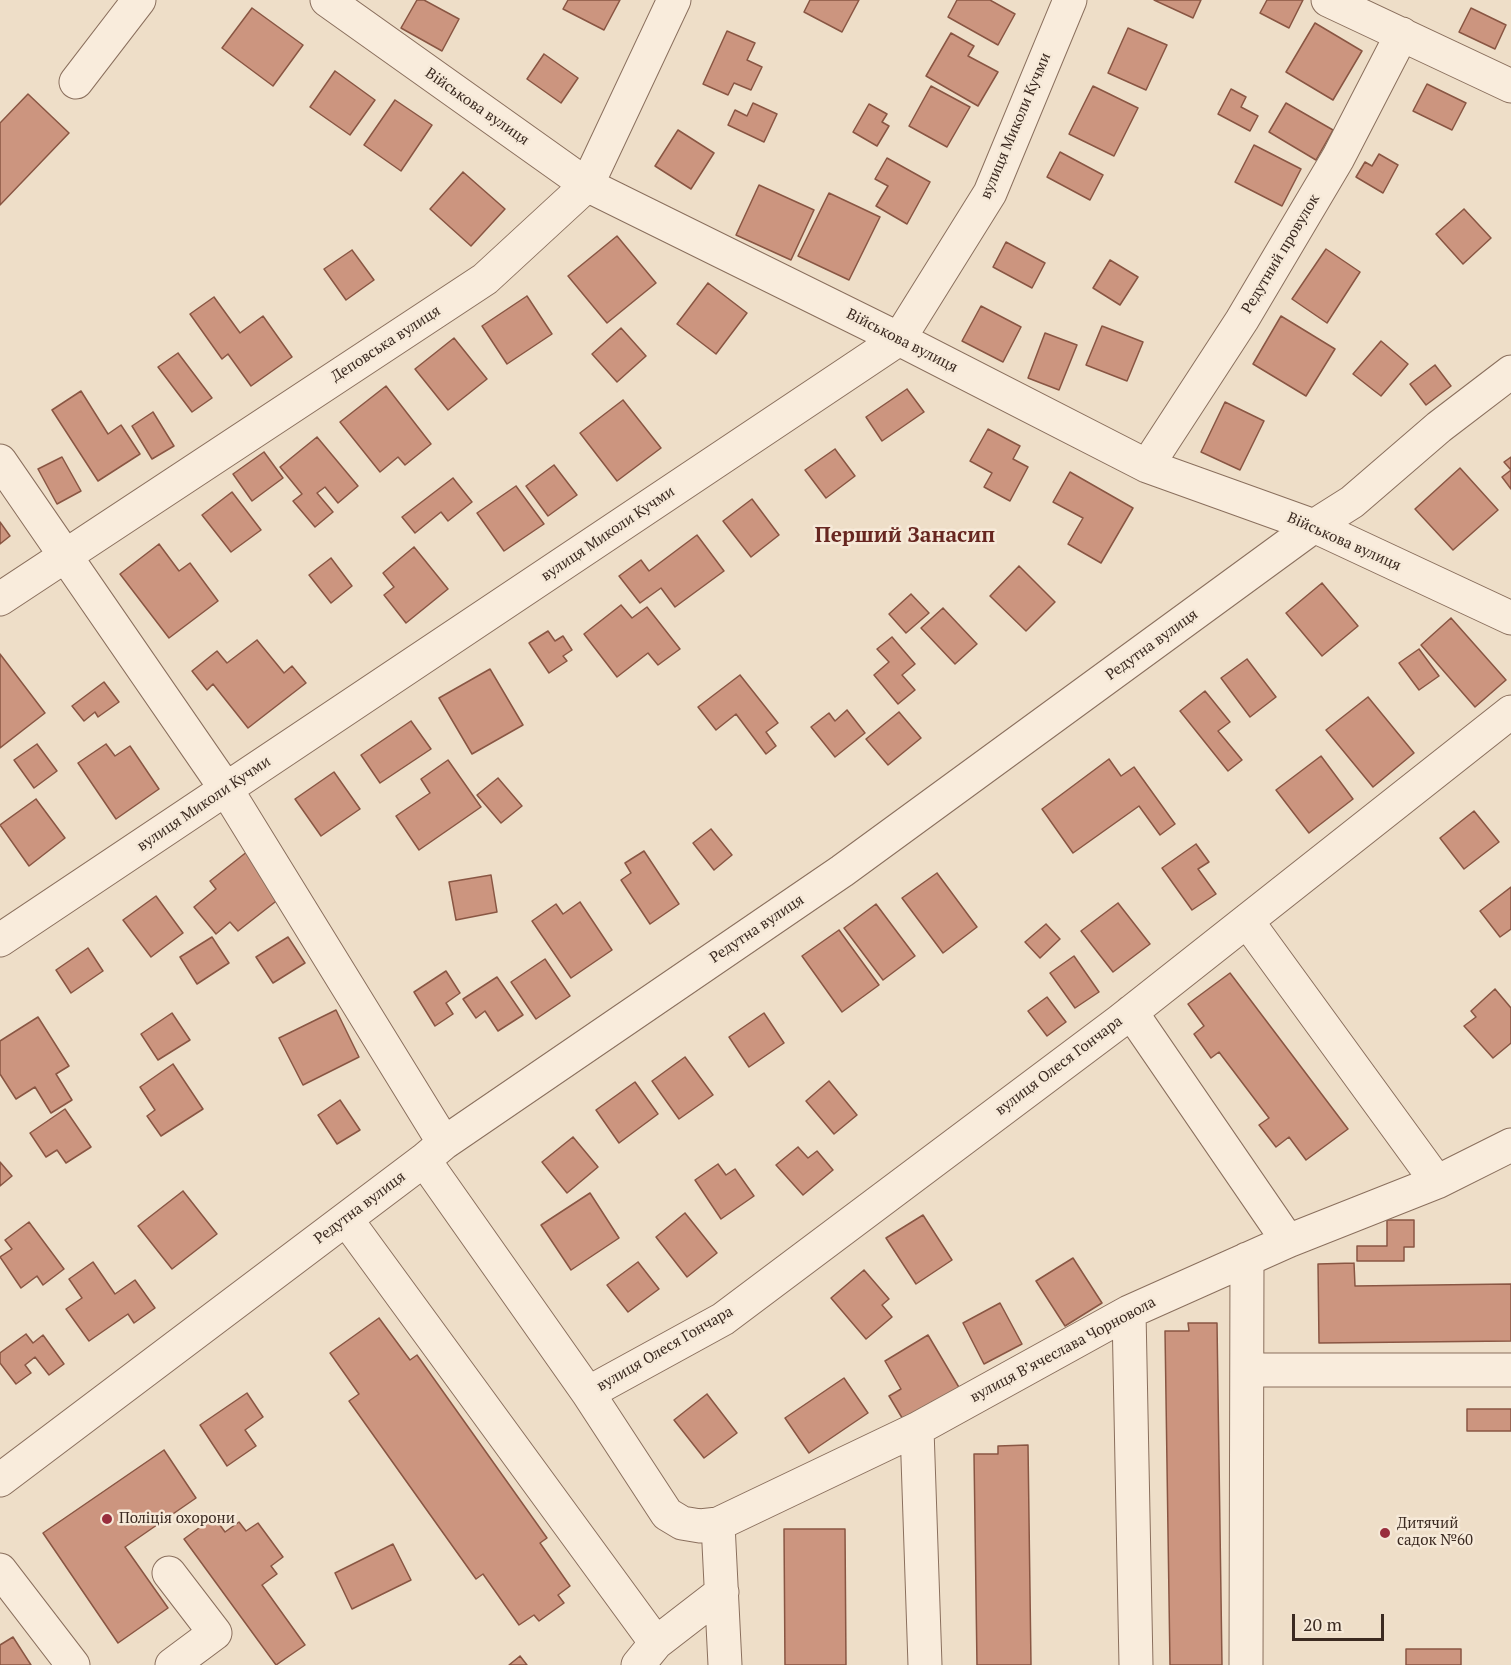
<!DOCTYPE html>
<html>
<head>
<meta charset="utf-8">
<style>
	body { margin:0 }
	#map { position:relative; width:1511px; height:1665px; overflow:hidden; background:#eedec8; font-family:"PT Serif",serif }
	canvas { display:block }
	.scale { position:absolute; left:1292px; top:1614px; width:92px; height:27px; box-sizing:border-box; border:3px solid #3b2a21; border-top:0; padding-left:8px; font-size:18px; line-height:21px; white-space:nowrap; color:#3b2a21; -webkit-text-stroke:4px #f6e9d8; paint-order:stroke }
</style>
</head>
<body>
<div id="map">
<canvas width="1511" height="1665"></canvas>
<div class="scale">20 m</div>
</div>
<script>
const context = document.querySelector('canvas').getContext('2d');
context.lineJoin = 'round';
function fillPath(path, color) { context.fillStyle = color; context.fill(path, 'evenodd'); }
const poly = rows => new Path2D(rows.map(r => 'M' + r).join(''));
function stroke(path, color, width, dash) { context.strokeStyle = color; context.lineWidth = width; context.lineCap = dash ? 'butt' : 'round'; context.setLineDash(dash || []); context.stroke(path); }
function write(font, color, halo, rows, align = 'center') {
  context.font = font + ' "PT Serif",serif'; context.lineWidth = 5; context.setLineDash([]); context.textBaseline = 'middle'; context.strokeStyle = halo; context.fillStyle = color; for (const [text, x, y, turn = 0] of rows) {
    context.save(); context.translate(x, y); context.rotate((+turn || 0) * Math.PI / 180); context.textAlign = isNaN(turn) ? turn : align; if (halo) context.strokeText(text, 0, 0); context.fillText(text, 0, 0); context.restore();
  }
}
const building = poly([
	[417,0,424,0,459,19,442,51,401,28,417,0],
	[568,0,620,0,604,30,563,9,568,0],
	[810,0,859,0,842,32,804,12,810,0],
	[957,0,990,0,1015,14,998,45,948,17,957,0],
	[1154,0,1201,0,1193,18,1154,0],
	[1267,0,1303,0,1289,28,1260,13,1267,0],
	[252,8,303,45,273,86,222,48,252,8],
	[1471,8,1506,25,1495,49,1459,32,1471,8],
	[1315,23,1362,51,1333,100,1286,72,1315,23],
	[1128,28,1167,45,1146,90,1108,73,1128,28],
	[727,31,755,43,747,60,762,67,751,90,734,83,728,95,703,84,727,31],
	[951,33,974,46,968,56,998,72,978,106,926,76,951,33],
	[544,54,578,78,561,103,527,79,544,54],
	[335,71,375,100,350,135,310,107,335,71],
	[1427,84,1466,103,1452,130,1413,111,1427,84],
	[931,86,970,107,947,147,909,126,931,86],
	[1093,86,1138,108,1114,156,1069,134,1093,86],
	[1231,89,1246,97,1241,107,1258,116,1250,131,1218,114,1231,89],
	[28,94,69,133,0,205,0,123,28,94],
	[395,100,432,125,401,171,364,145,395,100],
	[753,103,777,114,764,142,728,125,735,110,747,116,753,103],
	[1286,103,1333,130,1316,160,1269,132,1286,103],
	[869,104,887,114,882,122,889,126,877,146,853,132,869,104],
	[678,130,714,153,691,189,655,166,678,130],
	[1254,145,1301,169,1282,206,1235,182,1254,145],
	[1060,152,1103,175,1090,200,1047,177,1060,152],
	[1379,154,1398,165,1383,193,1356,177,1365,162,1372,166,1379,154],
	[887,158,930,182,907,224,876,206,888,186,875,179,887,158],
	[463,172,505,209,471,246,430,209,463,172],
	[759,185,814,210,791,260,736,235,759,185],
	[829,193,880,217,849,280,798,256,829,193],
	[1464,209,1491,238,1463,264,1436,234,1464,209],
	[617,236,656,283,607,323,568,276,617,236],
	[1006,242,1045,263,1032,288,993,267,1006,242],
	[1326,249,1360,272,1327,323,1292,299,1326,249],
	[352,250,374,280,346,300,324,269,352,250],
	[1110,260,1138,277,1120,305,1093,288,1110,260],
	[708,283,747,313,716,354,677,324,708,283],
	[527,296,552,334,507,364,482,326,527,296],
	[214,297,240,333,263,316,292,357,251,386,228,354,222,359,190,314,214,297],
	[981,306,1021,327,1003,362,962,341,981,306],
	[1281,316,1335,349,1306,396,1253,364,1281,316],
	[1102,326,1143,342,1127,381,1086,365,1102,326],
	[621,328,646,356,617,382,592,354,621,328],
	[1045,333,1077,345,1059,390,1028,378,1045,333],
	[454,338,487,379,448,410,415,369,454,338],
	[1381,341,1408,364,1381,396,1353,374,1381,341],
	[178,353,212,398,192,412,158,367,178,353],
	[1435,365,1451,386,1426,405,1410,384,1435,365],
	[386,386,431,444,405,465,398,457,380,472,340,422,386,386],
	[907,389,924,412,882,441,866,417,907,389],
	[81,391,108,434,121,425,140,454,98,481,52,410,81,391],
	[623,400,661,448,617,481,580,433,623,400],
	[1225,402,1264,421,1240,470,1201,452,1225,402],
	[153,412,174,446,152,459,132,426,153,412],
	[988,429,1020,446,1013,459,1028,467,1010,501,984,487,992,473,970,461,988,429],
	[317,437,358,486,338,503,325,487,317,493,333,512,315,527,293,501,302,494,280,467,317,437],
	[835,449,855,476,826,498,805,470,835,449],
	[264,452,283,478,252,501,233,474,264,452],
	[62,457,81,491,57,504,38,469,62,457],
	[1511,457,1511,489,1502,477,1511,470,1504,462,1511,457],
	[554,465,577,495,548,516,526,486,554,465],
	[1460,468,1498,510,1453,550,1415,509,1460,468],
	[1070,472,1133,508,1101,563,1068,544,1083,518,1053,502,1070,472],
	[453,478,472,502,448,521,441,512,415,533,402,517,453,478],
	[516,486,544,524,504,551,477,513,516,486],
	[232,492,261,530,231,552,202,515,232,492],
	[752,499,779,535,751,557,723,521,752,499],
	[0,522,10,536,0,544,0,522],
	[697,535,724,571,675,607,661,588,640,603,619,576,641,560,649,571,697,535],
	[159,544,179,571,190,563,218,601,169,638,120,574,159,544],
	[414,547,448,589,406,623,384,595,394,587,383,573,414,547],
	[331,558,352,586,331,603,309,575,331,558],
	[1019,566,1055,602,1026,631,990,596,1019,566],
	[1322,583,1358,626,1322,656,1286,613,1322,583],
	[911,594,929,613,906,633,889,614,911,594],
	[621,605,632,618,647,607,680,649,658,665,648,653,617,677,584,634,621,605],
	[943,608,977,644,955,664,921,628,943,608],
	[1451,618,1506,680,1475,707,1421,645,1451,618],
	[548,631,555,641,563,636,572,650,563,656,567,661,549,673,529,643,548,631],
	[892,637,915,664,902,675,915,690,898,704,874,675,889,662,877,649,892,637],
	[257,640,284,673,292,666,306,683,248,728,213,684,207,690,192,671,217,651,227,663,257,640],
	[1419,649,1439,676,1419,690,1399,663,1419,649],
	[0,654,45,713,0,748,0,654],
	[1247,659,1276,697,1250,717,1221,678,1247,659],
	[490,669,523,725,472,754,439,698,490,669],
	[740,675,778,723,766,732,776,746,766,754,736,714,716,730,698,707,740,675],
	[104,682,119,702,98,717,95,712,84,721,72,706,104,682],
	[1205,691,1230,722,1218,731,1242,760,1228,771,1180,711,1205,691],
	[1368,697,1414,753,1373,787,1326,730,1368,697],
	[847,710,865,733,835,757,811,727,829,713,835,721,847,710],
	[899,712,921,738,888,765,866,739,899,712],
	[411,721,431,749,380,783,361,755,411,721],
	[37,744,57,771,34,788,14,760,37,744],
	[106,744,115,756,130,746,159,789,116,819,78,763,106,744],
	[1321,756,1353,799,1309,833,1276,790,1321,756],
	[1109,759,1121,776,1134,767,1175,824,1160,835,1139,806,1073,853,1042,809,1109,759],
	[448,760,481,807,419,850,396,816,430,793,421,779,448,760],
	[334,772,360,809,321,836,295,799,334,772],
	[498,778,522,806,501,823,477,795,498,778],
	[36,799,65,838,29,866,0,825,36,799],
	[1474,811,1499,842,1464,869,1440,838,1474,811],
	[711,829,732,855,714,870,693,843,711,829],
	[1196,844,1209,862,1198,869,1216,894,1192,910,1162,868,1196,844],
	[248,851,284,895,238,931,230,922,216,934,194,907,216,889,210,881,248,851],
	[644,851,679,904,650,924,621,880,631,873,625,863,644,851],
	[937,873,977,927,943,953,902,898,937,873],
	[491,875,497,912,456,920,449,882,491,875],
	[1511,887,1511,929,1500,937,1480,911,1511,887],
	[156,896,183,933,151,957,123,920,156,896],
	[580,902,612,950,571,978,532,921,556,904,563,914,580,902],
	[1118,903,1150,944,1113,972,1081,931,1118,903],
	[876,904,915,956,883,980,844,928,876,904],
	[1046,924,1060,939,1040,958,1025,942,1046,924],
	[839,930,879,985,842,1012,802,956,839,930],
	[212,937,229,963,197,984,180,957,212,937],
	[288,937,305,963,273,983,256,957,288,937],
	[88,948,103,971,71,993,56,970,88,948],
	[1074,956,1099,992,1075,1008,1050,973,1074,956],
	[545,959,570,996,536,1019,511,982,545,959],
	[446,971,460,993,446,1003,453,1014,435,1026,414,992,446,971],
	[1230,973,1348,1129,1306,1160,1289,1137,1276,1147,1259,1125,1269,1118,1219,1052,1211,1058,1194,1034,1204,1026,1188,1004,1230,973],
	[497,977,523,1015,498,1031,485,1011,476,1018,463,999,497,977],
	[1495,989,1511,1008,1511,1043,1493,1058,1464,1026,1476,1017,1471,1011,1495,989],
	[1047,997,1066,1022,1047,1036,1028,1011,1047,997],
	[336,1010,359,1057,303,1085,279,1038,336,1010],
	[172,1013,190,1040,158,1060,141,1034,172,1013],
	[764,1013,784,1043,749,1067,729,1037,764,1013],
	[38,1017,69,1066,56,1074,72,1100,51,1113,35,1087,16,1099,0,1074,0,1041,38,1017],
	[685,1057,713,1095,679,1119,652,1081,685,1057],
	[173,1064,203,1109,161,1136,147,1116,155,1110,140,1087,173,1064],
	[829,1081,857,1115,834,1134,806,1101,829,1081],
	[635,1082,658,1114,619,1143,596,1110,635,1082],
	[340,1100,360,1130,337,1144,318,1115,340,1100],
	[65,1109,91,1147,66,1163,57,1150,46,1157,30,1133,65,1109],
	[573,1137,598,1167,567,1193,542,1162,573,1137],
	[798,1147,808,1158,817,1151,833,1170,803,1195,776,1165,798,1147],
	[0,1162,12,1176,0,1186,0,1162],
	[718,1164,726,1175,735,1169,754,1196,721,1219,695,1180,718,1164],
	[183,1191,217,1234,172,1269,138,1226,183,1191],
	[590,1193,619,1238,571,1270,541,1225,590,1193],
	[685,1213,717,1253,687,1277,656,1237,685,1213],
	[923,1215,952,1260,916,1284,886,1238,923,1215],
	[1387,1220,1414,1220,1414,1247,1404,1247,1404,1261,1357,1261,1357,1246,1387,1246,1387,1220],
	[29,1222,64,1269,43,1285,37,1276,21,1288,0,1257,12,1249,5,1240,29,1222],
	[1073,1258,1102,1303,1065,1326,1036,1281,1073,1258],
	[93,1262,115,1294,135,1280,155,1308,134,1323,128,1314,89,1341,66,1309,82,1298,69,1279,93,1262],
	[638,1262,659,1289,628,1312,607,1285,638,1262],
	[1354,1263,1355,1286,1511,1284,1511,1341,1319,1343,1318,1264,1354,1263],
	[864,1270,889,1299,882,1305,892,1317,866,1339,831,1298,864,1270],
	[1000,1303,1022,1344,984,1364,963,1323,1000,1303],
	[379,1318,410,1360,417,1355,547,1538,540,1543,570,1586,558,1595,564,1603,539,1621,534,1615,519,1625,483,1574,476,1579,349,1401,359,1394,330,1353,379,1318],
	[1188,1323,1217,1323,1222,1665,1170,1665,1165,1331,1189,1331,1188,1323],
	[26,1334,33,1343,43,1335,64,1364,49,1375,35,1357,25,1365,31,1373,16,1384,0,1363,0,1353,26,1334],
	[928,1335,960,1389,904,1421,889,1396,901,1389,885,1361,928,1335],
	[844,1378,868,1413,809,1453,785,1418,844,1378],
	[247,1393,263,1417,245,1430,256,1446,227,1466,200,1425,247,1393],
	[707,1394,737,1433,704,1458,674,1420,707,1394],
	[1467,1409,1511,1409,1511,1431,1467,1431,1467,1409],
	[1028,1445,1031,1665,977,1665,974,1454,998,1454,998,1446,1028,1445],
	[164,1450,196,1498,125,1547,168,1608,118,1643,43,1533,164,1450],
	[214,1517,225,1532,239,1522,246,1531,258,1523,283,1557,271,1566,277,1574,262,1585,305,1645,276,1665,184,1539,214,1517],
	[784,1529,845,1529,846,1665,785,1665,784,1529],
	[393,1544,411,1580,352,1609,335,1573,393,1544],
	[13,1637,31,1665,0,1665,0,1645,13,1637],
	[1406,1649,1461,1649,1461,1665,1406,1665,1406,1649],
	[520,1656,527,1665,509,1665,520,1656]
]);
const minor = poly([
	[327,0,587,185,899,339,1147,466,1314,526,1511,618],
	[1328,0,1511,86],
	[76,82,139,0],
	[0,461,226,789,444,1143],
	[1147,466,1242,320,1338,158,1402,34],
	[0,599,485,279,587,185,674,0],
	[1247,921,1437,1182],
	[0,940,899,339,990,193,1070,0],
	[1131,1012,1288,1241],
	[424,1160,588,1393,667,1514,682,1523,700,1526,718,1524,917,1429,1129,1312,1288,1241,1437,1182,1511,1145],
	[346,1219,656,1643],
	[1129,1312,1136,1665],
	[1247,1370,1511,1370],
	[588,1393,723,1319,1120,1021,1511,712],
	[917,1429,925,1665],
	[0,1480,424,1160,444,1143,842,871,1314,526,1352,502,1439,427,1511,372],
	[718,1524,725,1665],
	[0,1570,73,1665],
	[169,1573,215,1633,172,1665],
	[638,1665,656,1643,722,1592],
	[1246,1665,1247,1259]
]);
const markers = [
	[107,1519,6,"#992e3d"],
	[1385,1533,6,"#992e3d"]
];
const streetNames = [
	["Військова вулиця",477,107,35],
	["вулиця Миколи Кучми",1016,126,-67],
	["Редутний провулок",1281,254,-59],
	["Військова вулиця",902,341,27],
	["Деповська вулиця",386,344,-33],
	["вулиця Миколи Кучми",608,534,-34],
	["Військова вулиця",1344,542,24],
	["Редутна вулиця",1152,645,-36],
	["вулиця Миколи Кучми",204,804,-34],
	["Редутна вулиця",757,929,-34],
	["вулиця Олеся Гончара",1059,1066,-37],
	["Редутна вулиця",360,1208,-37],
	["вулиця Олеся Гончара",665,1349,-30],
	["вулиця Вʼячеслава Чорновола",1063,1350,-28]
];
const poiNames = [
	["Поліція охорони",119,1519],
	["Дитячий",1397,1524],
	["садок №60",1397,1541]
];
const districtNames = [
	["Перший Занасип",905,536]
];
fillPath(building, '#cc957f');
stroke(building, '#895643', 1.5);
stroke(minor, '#8a6f5d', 35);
stroke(minor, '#f9ecdc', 33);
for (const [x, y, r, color] of markers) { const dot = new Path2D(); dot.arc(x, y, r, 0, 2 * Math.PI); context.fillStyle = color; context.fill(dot); stroke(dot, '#f6e9d8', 2); }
write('15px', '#3b2a21', '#f6e9d8', streetNames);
write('15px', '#3b2a21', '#f6e9d8', poiNames, 'left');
write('bold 21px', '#672620', '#f6e9d8', districtNames);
</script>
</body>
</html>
